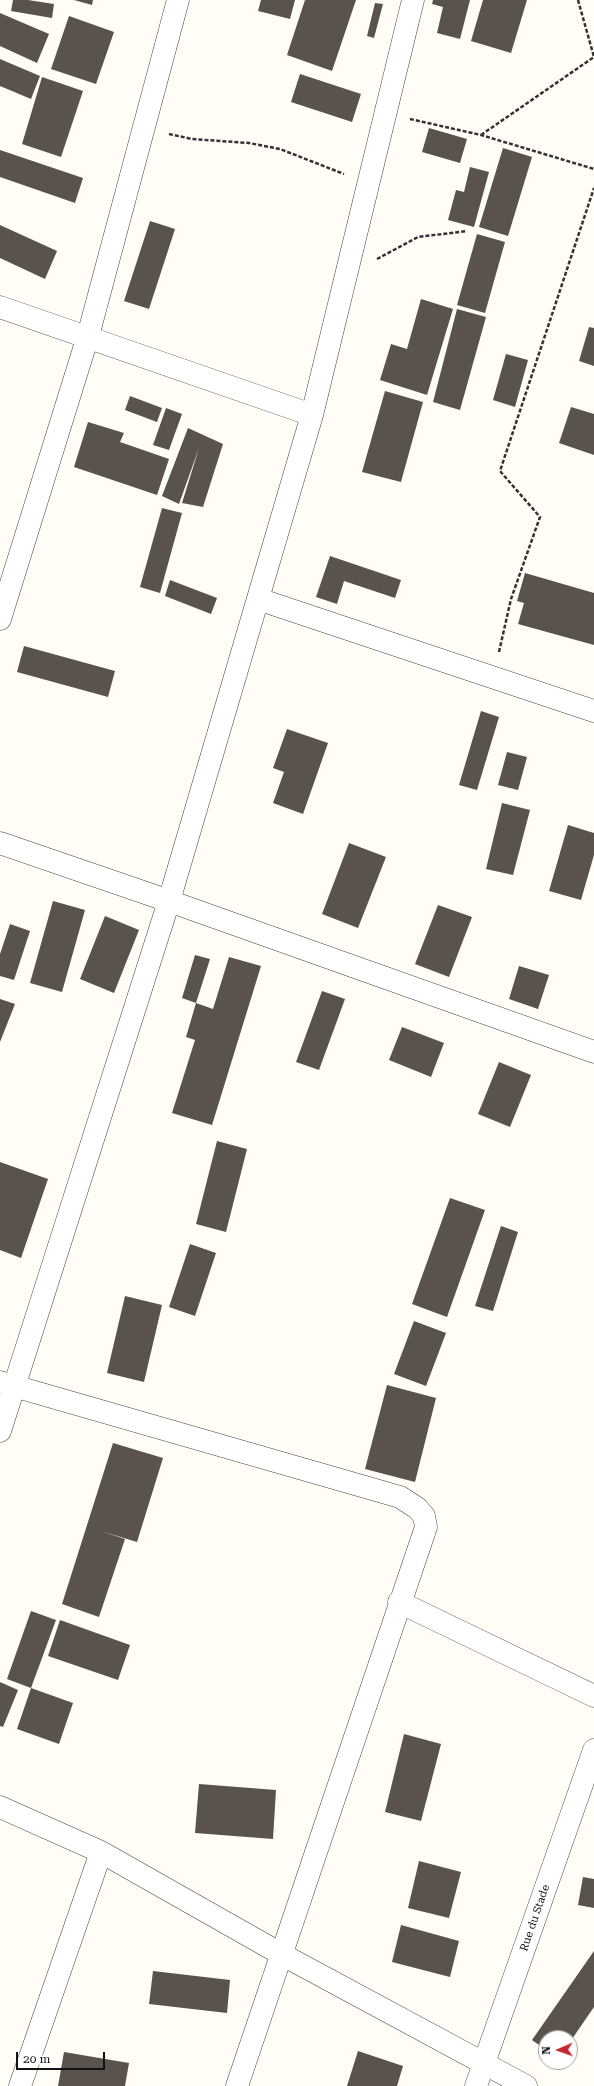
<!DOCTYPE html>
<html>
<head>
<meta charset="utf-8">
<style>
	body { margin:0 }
	#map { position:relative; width:594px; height:2086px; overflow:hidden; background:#fffdf5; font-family:"Roboto Serif",serif }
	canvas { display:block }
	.north { position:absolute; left:538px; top:2030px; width:40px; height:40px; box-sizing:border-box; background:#fff; border:1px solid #a0a0a0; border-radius:50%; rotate:268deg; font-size:11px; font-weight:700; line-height:16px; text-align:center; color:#111 }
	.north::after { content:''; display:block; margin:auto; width:14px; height:18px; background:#c4262e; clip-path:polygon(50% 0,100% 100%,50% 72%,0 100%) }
	.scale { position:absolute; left:16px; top:2052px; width:89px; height:18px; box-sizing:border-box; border:2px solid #111; border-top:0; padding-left:5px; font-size:12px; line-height:14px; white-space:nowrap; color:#111; -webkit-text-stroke:3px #fff; paint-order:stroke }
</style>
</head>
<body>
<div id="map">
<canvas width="594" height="2086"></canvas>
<div class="north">N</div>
<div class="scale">20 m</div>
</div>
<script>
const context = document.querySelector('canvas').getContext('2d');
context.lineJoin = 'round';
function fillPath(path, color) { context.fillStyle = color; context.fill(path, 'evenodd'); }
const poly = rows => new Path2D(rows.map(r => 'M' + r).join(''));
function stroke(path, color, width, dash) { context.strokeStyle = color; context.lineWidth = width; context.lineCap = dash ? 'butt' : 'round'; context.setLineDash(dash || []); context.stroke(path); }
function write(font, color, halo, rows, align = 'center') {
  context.font = font + ' "Roboto Serif",serif'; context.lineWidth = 4; context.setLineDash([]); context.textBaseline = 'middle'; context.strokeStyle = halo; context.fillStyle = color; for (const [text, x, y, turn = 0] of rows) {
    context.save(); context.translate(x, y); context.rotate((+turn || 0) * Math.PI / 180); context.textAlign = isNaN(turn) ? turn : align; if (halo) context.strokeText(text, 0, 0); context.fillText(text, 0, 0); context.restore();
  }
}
const building = poly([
	[13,0,28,0,54,4,52,18,11,11],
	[74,0,93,0,92,5],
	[261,0,295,0,290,19,258,11],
	[305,0,356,0,332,71,287,55],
	[433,0,470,0,460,39,437,33,443,7,432,4],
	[483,0,527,0,511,53,471,41],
	[375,3,383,4,374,38,367,36],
	[0,13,49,34,37,63,0,46],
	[69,16,114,32,96,84,51,69],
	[0,59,40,76,31,99,0,86],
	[300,74,361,94,352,122,291,102],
	[42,77,83,91,61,157,22,144],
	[429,128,467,139,460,163,422,152],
	[503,148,532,157,508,236,479,227],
	[0,150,83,178,75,203,0,177],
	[470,167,489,172,474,227,448,220,456,190,464,192],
	[150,221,175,229,149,309,124,301],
	[0,225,57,251,45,279,0,258],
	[477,234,505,242,485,313,457,305],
	[421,299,453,309,427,395,380,380,391,344,407,349],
	[457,309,486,317,460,410,433,402],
	[589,327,594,328,594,366,579,361],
	[506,354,528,360,515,407,493,400],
	[385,391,423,402,401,482,362,472],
	[130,396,162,408,157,422,125,410],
	[571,407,594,414,594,455,559,443],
	[166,408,182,414,169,450,153,445],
	[88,422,124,433,120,442,169,459,157,495,74,467],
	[188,428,223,444,203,507,182,503,199,448,179,504,162,496],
	[162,508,182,513,160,593,140,587],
	[330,556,401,580,395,598,344,581,337,604,316,597],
	[525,573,594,593,594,645,518,624,524,603,517,601],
	[170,580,217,598,211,614,165,596],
	[24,646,115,671,108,697,17,672],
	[481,711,499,717,477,790,459,785],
	[287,729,328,743,303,814,273,803,284,772,273,768],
	[507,752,527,757,518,790,498,785],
	[502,803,530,810,513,875,486,869],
	[568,825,594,833,594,855,581,900,549,891],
	[349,843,386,857,358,928,322,914],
	[53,901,85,910,62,992,30,983],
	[438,905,472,917,449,977,415,964],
	[105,916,139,930,114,993,80,979],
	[10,924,30,931,14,980,0,976,0,954],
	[195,955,210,959,196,1003,182,998],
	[229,957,261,966,212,1125,172,1113,195,1040,186,1037,196,1003,213,1009],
	[519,966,549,975,538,1009,509,999],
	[322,991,345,999,319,1070,296,1062],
	[0,999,15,1004,0,1042],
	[402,1027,444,1043,431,1077,389,1060],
	[499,1062,531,1075,510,1127,478,1114],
	[217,1141,247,1149,226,1232,196,1224],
	[0,1162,48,1179,21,1258,0,1250],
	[450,1198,485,1210,447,1317,412,1304],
	[501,1226,518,1232,493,1311,475,1306],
	[190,1244,216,1253,195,1316,169,1307],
	[125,1296,162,1305,144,1382,107,1373],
	[414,1321,446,1333,426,1386,394,1374],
	[387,1385,436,1398,415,1482,365,1469],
	[113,1443,163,1458,137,1542,101,1531,125,1539,99,1617,62,1604],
	[31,1611,56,1620,31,1688,7,1679],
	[60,1620,130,1645,118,1680,48,1656],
	[0,1682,18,1690,3,1727,0,1726],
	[31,1688,73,1703,59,1744,17,1729],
	[404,1734,441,1744,421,1821,385,1812],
	[199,1784,276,1790,273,1839,195,1833],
	[419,1861,461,1872,449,1918,408,1908],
	[583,1877,594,1879,594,1908,578,1905],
	[401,1925,459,1941,450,1977,392,1962],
	[594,1951,594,2007,570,2042,570,2038,546,2038,546,2050,532,2040],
	[153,1971,230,1980,227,2013,149,2004],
	[358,2051,403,2066,397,2086,347,2086],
	[64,2052,129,2063,125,2086,58,2086]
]);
const path = poly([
	[578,0,594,57],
	[410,119,481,135,594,169],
	[169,134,192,139,249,143,280,149,344,174],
	[481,135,594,57],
	[377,259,418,237,467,231],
	[499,652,511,599,540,517,500,471,594,188]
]);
const minor = poly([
	[413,0,312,415,169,901,594,1052],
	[0,307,312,415],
	[258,599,594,711],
	[0,619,88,336,178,0],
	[0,843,169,901,0,1431],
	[0,1382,400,1497,417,1508,424,1516,426,1527,237,2086],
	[399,1602,594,1696],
	[0,1807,101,1852,281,1954,526,2086],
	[20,2086,101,1852],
	[476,2086,594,1750]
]);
const streetNames = [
	["Rue du Stade",535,1918,-71]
];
fillPath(building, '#5a524d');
stroke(minor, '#444', 23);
stroke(path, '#333', 2.5, [4, 2]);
stroke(minor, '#fff', 22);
write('11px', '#111', '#fff', streetNames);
</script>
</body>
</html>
